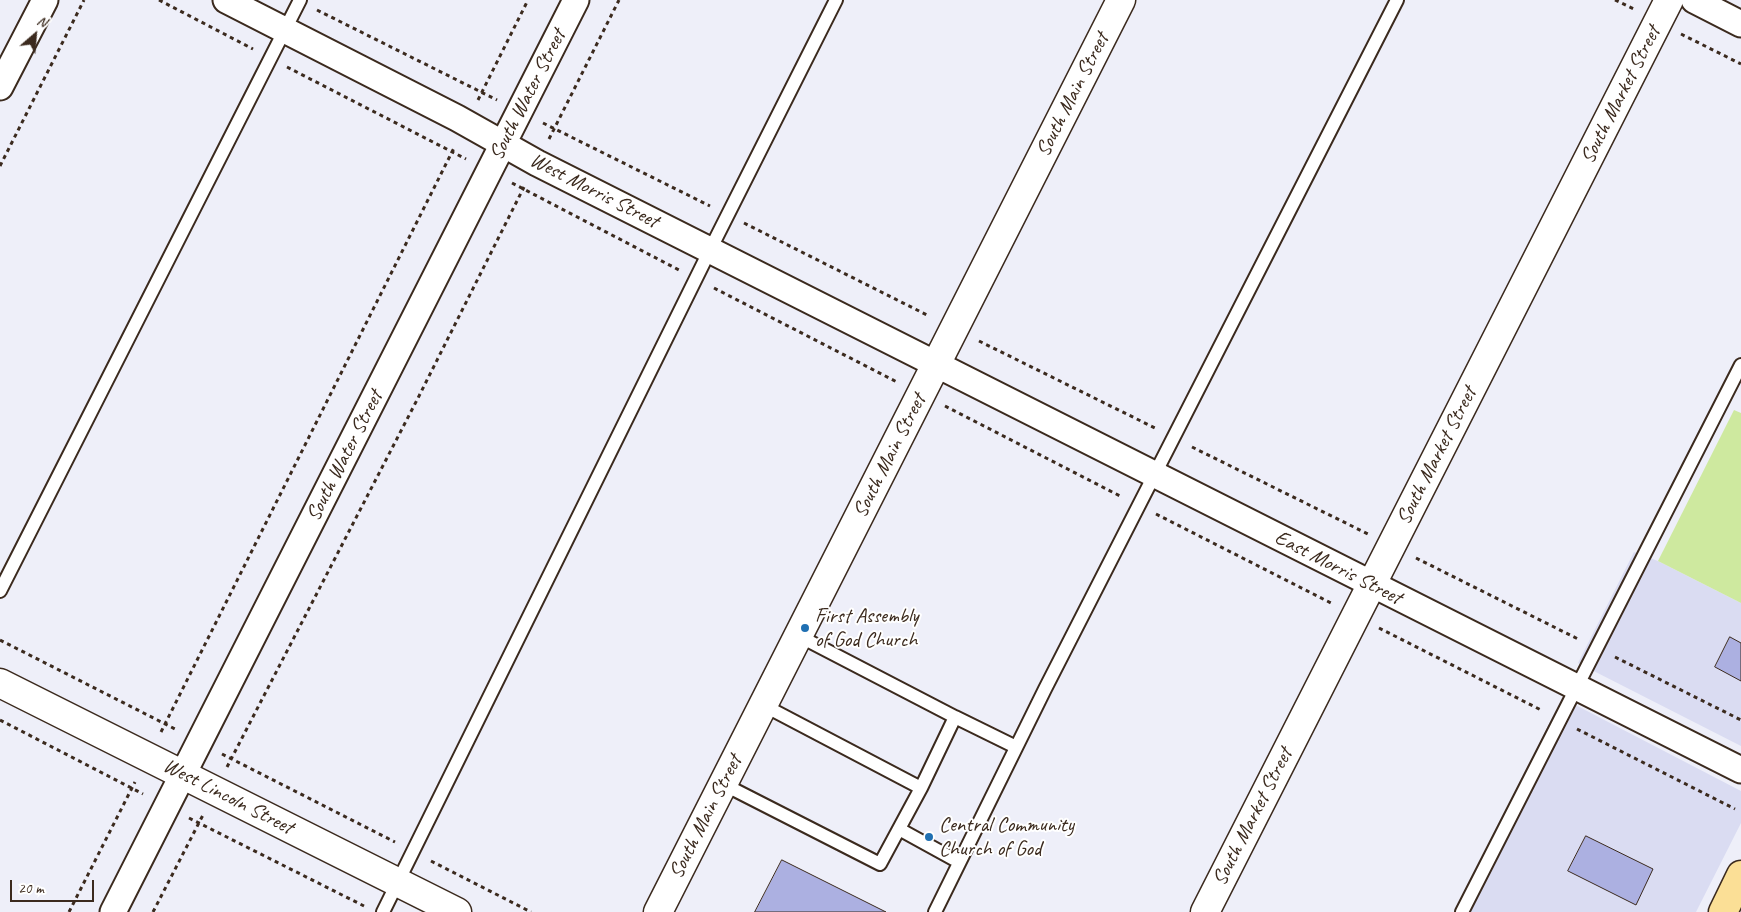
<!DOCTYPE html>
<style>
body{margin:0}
#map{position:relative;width:1741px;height:912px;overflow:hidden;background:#eeeff9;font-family:Caveat,sans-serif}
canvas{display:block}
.north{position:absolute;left:10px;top:10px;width:50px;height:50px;-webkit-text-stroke:4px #fff;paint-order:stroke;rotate:27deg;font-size:14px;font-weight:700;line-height:20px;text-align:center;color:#3b2a1e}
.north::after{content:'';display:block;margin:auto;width:18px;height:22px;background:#3b2a1e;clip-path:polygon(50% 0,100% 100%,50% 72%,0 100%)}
.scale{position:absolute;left:10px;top:880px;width:84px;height:22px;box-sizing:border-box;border:2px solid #3b2a1e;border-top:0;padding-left:6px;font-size:15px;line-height:18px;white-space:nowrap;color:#3b2a1e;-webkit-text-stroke:4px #fff;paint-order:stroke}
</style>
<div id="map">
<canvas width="1741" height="912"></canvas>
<div class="north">N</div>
<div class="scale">20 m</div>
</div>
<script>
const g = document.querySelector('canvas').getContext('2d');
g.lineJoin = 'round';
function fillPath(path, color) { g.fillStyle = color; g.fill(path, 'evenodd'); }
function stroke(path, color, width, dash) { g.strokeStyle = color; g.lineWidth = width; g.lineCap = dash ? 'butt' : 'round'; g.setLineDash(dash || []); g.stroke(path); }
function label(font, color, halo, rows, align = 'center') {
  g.font = font + ' Caveat,sans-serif'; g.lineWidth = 4; g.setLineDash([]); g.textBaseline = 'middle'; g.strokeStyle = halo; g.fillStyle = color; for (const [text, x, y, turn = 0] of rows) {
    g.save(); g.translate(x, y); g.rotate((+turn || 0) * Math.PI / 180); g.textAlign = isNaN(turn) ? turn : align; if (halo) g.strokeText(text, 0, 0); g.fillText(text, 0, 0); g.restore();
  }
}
fillPath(new Path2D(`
 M1634 552 1658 561 1741 603V746L1578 663Z
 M1562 698 1741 791V823L1696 912H1454Z`), '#dadcf2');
fillPath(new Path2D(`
 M1734 410 1741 413V603L1658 561Z`), '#cee99f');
const building = new Path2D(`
 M1730 637 1741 643V681L1715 667Z
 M1586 836 1653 869 1636 905 1568 871Z
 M782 860 886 912H755Z`);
fillPath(building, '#acb0e1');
stroke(building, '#3b2a1e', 1);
const service = new Path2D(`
 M0 591 300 0
 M799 636 955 717 921 788
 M955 717 1016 747
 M723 784 880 864 921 788 763 705
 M899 829 959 862
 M383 912 710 250 836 0
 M935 912 1045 689 1397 0
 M1462 912 1741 365`);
const minor = new Path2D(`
 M226 0 457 118 537 163 1741 770
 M1694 0 1741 24
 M0 87 45 0
 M113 912 576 0`);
const tertiary = new Path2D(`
 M0 683 457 912
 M658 912 1121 0
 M1205 912 1669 0`);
const primary = new Path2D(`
 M1723 912 1741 875`);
stroke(service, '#3b2a1e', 16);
stroke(minor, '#3b2a1e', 29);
stroke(tertiary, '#3b2a1e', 31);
stroke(primary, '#3b2a1e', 31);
stroke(new Path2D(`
 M159 0 253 49
 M1615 0 1634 9
 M317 10 497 100
 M1681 34 1741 64
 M287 67 466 159
 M478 100 528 0
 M543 123 710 206
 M549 139 619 0
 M0 166 84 0
 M512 183 679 270
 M744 223 929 316
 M714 288 897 382
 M979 341 1155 428
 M945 406 1122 497
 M1192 447 1368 534
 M1156 514 1331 603
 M1416 558 1578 639
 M1379 628 1543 711
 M0 640 177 730
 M1615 657 1741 720
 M0 720 143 794
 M1577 729 1735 809
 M161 732 455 146
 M222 754 395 842
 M227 767 418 398 524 187
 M189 818 364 906
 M431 861 531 912
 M69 912 135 782
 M153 912 203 815`), '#3b2a1e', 3, [4, 4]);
stroke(service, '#fff', 12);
stroke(minor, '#fff', 25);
stroke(tertiary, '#fff', 28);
stroke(primary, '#fbdf96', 28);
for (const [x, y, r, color] of [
 [805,628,5,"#1f6fb2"],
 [929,837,5,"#1f6fb2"]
]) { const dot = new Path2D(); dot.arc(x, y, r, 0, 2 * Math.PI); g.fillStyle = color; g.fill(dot); stroke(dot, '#fff', 2); }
label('21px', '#3b2a1e', '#fff', [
 ["South Water Street",528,95,-63],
 ["South Main Street",1073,95,-63],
 ["South Market Street",1621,95,-63],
 ["West Morris Street",594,191,27],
 ["South Water Street",345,456,-63],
 ["South Main Street",890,456,-63],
 ["South Market Street",1437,456,-63],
 ["East Morris Street",1338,568,27],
 ["West Lincoln Street",228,797,27],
 ["South Main Street",706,817,-63],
 ["South Market Street",1253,817,-63]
]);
label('21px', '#3b2a1e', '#fff', [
 ["First Assembly",815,616],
 ["of God Church",815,640],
 ["Central Community",939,825],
 ["Church of God",939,849]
], 'left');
</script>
